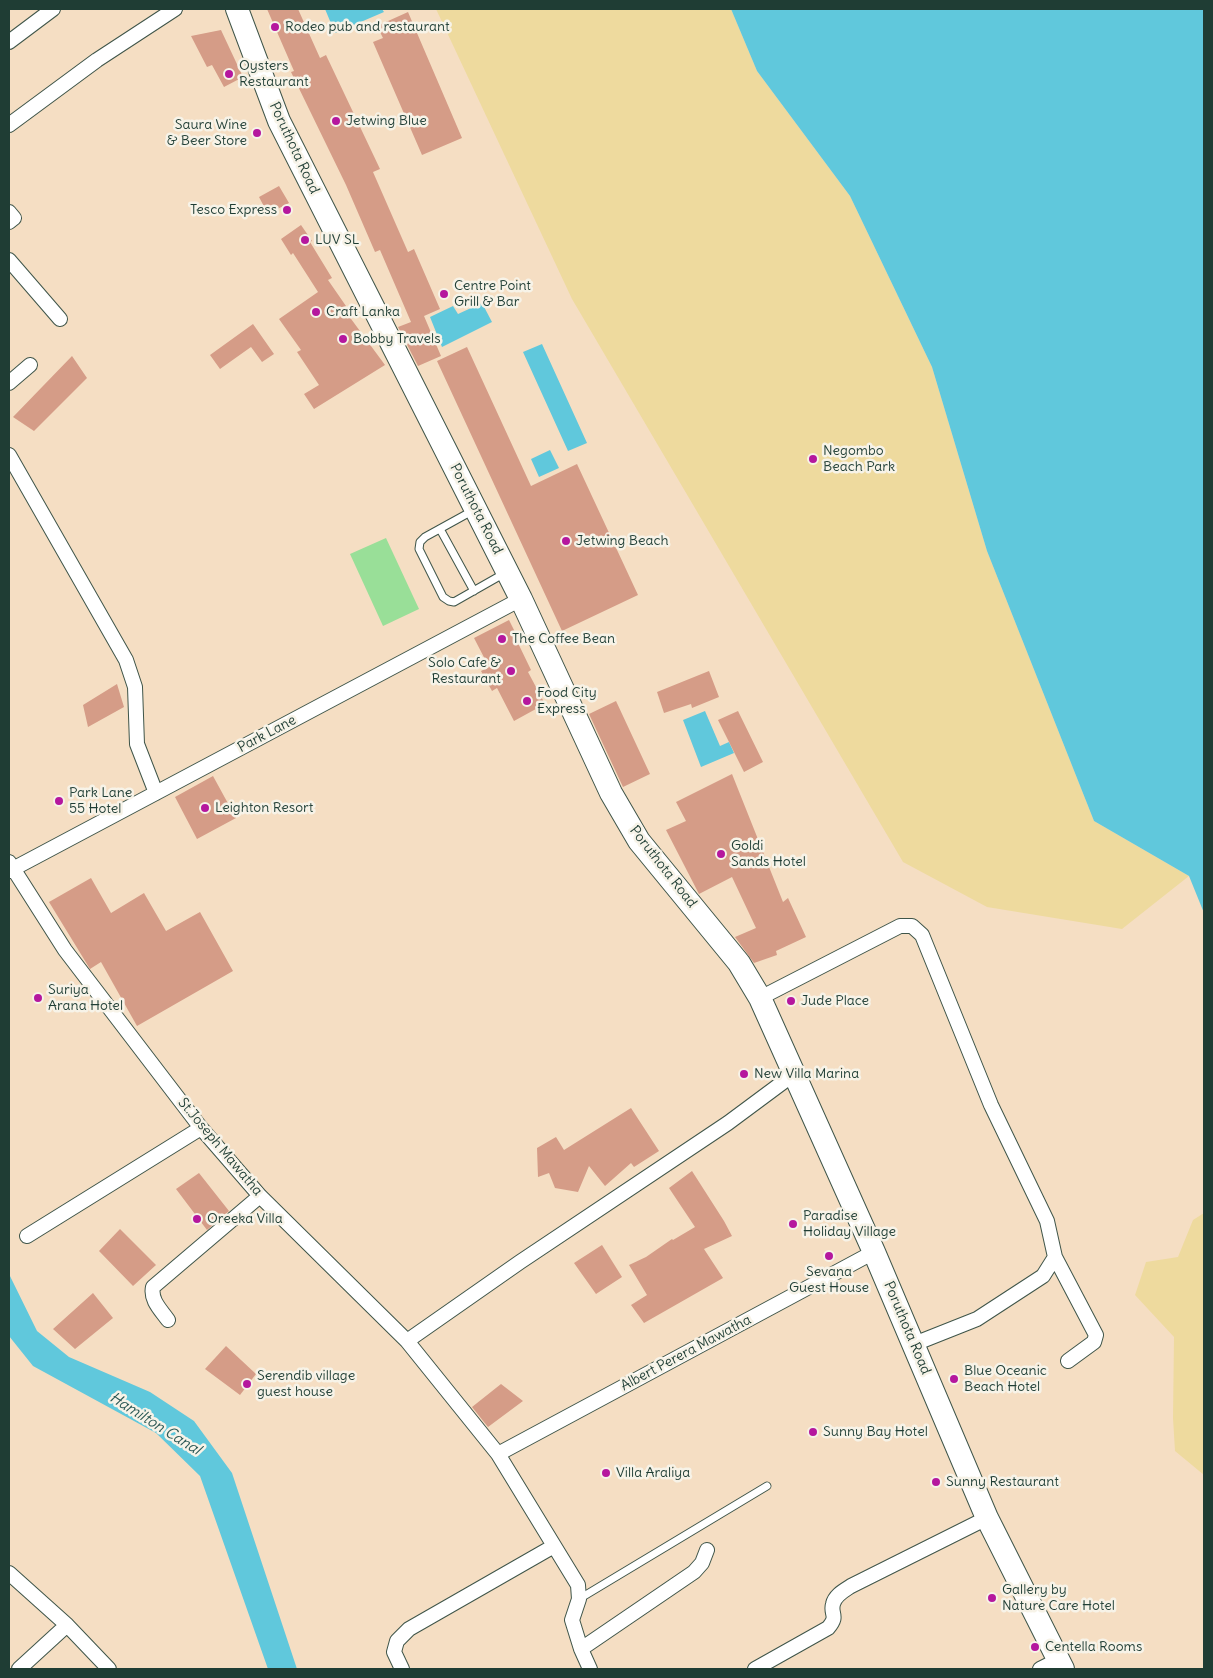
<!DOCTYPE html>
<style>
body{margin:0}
#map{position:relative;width:1213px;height:1678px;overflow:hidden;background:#f5dec3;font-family:Delius,sans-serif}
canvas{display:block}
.frame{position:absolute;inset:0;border:10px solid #1f3d34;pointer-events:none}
</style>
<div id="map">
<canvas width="1213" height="1678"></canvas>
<div class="frame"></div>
</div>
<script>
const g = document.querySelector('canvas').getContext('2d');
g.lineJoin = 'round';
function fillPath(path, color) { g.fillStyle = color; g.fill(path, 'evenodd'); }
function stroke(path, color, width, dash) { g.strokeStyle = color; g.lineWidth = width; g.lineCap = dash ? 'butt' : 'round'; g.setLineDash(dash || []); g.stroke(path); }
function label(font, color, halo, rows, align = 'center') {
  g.font = font + ' Delius,sans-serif'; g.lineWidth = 5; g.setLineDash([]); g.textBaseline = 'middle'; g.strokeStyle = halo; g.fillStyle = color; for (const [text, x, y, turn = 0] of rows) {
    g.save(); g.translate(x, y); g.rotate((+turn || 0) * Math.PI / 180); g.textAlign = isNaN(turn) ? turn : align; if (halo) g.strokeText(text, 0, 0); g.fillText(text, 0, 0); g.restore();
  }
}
fillPath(new Path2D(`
 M386 538 419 609 383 626 350 554Z`), '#99df98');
fillPath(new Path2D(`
 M436 9H731L757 71 850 196 932 367 987 551 1094 821 1189 876 1122 929 987 907 903 862 572 299Z
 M1204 1213V1475L1175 1451 1173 1418 1174 1337 1135 1295 1146 1262 1178 1257 1193 1220Z`), '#eeda9e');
fillPath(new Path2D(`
 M325 9H382L384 12 335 33Z
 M731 9H1204V913L1189 876 1094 821 987 551 932 367 850 196 757 71Z
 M482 303 492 322 442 347 430 317 453 306 458 314Z
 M542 344 587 443 568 451 523 352Z
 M550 450 559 468 539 477 531 459Z
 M705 711 720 746 729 742 734 753 701 767 683 720Z
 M9 1274 37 1331 69 1357 150 1392 194 1421 232 1473 297 1669H268L200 1476 156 1433 33 1366 9 1336Z`), '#60c8dc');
fillPath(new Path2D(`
 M267 9H298L320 58 326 55 380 169 373 172 408 252 414 249 440 309 424 316 441 356 418 366 398 327 411 322 380 250 375 252 346 185 291 72 294 71Z
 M408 12 462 138 422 155 373 42 383 38 377 26Z
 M221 30 243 77 224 87 212 65 207 67 191 36Z
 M279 186 289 203 268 214 259 197Z
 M301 225 312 241 310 242 332 278 328 280 346 306 343 308 385 365 314 409 304 394 319 385 297 352 301 350 279 319 318 292 293 253 291 255 281 239Z
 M253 324 274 354 262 362 251 347 220 369 210 355Z
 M467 347 531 486 577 464 638 595 562 631 437 361Z
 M72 356 87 378 34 431 13 417Z
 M509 620 519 640 517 641 531 670 528 672 545 704 514 721 497 688 492 691 481 671 489 667 474 638Z
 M709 671 719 697 692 708 691 704 664 713 657 692Z
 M117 684 124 707 88 727 83 705Z
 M616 701 650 774 623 787 589 714Z
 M738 711 763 762 744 772 718 720Z
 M732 774 783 902 788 898 806 937 776 951 777 955 754 963 735 937 756 928 732 877 699 894 666 830 686 821 676 802Z
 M213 776 236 818 197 839 175 797Z
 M91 878 111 913 144 893 166 931 200 912 233 971 137 1026 101 962 90 969 49 902Z
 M631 1108 659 1151 634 1167 631 1163 605 1186 589 1166 578 1192 555 1188 549 1173 538 1177 537 1148 556 1137 564 1150Z
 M692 1171 724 1221 732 1236 704 1249 723 1278 644 1323 631 1305 647 1295 629 1265 646 1257 672 1239 673 1240 695 1227 669 1188Z
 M199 1173 229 1211 207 1230 176 1189Z
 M120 1229 156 1265 133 1286 99 1251Z
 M602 1245 622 1277 596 1294 574 1263Z
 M93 1293 113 1318 75 1349 53 1329Z
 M226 1346 256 1374 240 1395 205 1369Z
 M501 1384 523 1401 488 1427 472 1407Z`), '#d59c87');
const service = new Path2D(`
 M474 510 425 537 420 542 419 549 443 597 449 601 454 602 505 573
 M440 529 474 591
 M579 1599 767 1486`);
const minor = new Path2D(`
 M9 42 53 9
 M9 125 97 60 175 9
 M9 212 14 218 9 222
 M9 260 60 319
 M9 383 30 365
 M9 455 126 660 135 687 137 744 156 793
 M9 862 65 950 201 1128 260 1196 407 1341 498 1454 578 1585 579 1599 572 1620 581 1649 590 1669
 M9 871 521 599
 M760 998 900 926H912L922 935 991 1105 1047 1221 1055 1257 1043 1276 977 1319 914 1344
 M27 1236 201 1128
 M1055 1257 1096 1335 1094 1342 1068 1361
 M168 1320C161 1310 150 1300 153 1287L260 1196
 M407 1341 520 1262 728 1123 794 1074
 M498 1454 874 1252
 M9 1573 67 1625 109 1669
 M581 1649 694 1572 702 1563 707 1550
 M19 1669 67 1625
 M402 1669 394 1652 397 1641 409 1629 554 1546
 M755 1669 828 1628C839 1615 830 1615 833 1604 835 1595 845 1590 851 1586L987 1518
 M1040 1669 1058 1660`);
const primary = new Path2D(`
 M237 9 279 121 521 599 611 793 639 841 739 963 760 998 874 1252 987 1518 1063 1669`);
stroke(service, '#3f5549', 9);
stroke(minor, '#3f5549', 16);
stroke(primary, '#3f5549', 24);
stroke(service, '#fff', 7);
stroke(minor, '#fff', 14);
stroke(primary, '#fff', 22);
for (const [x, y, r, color] of [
 [275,27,5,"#b5179e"],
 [229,74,5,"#b5179e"],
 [336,121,5,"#b5179e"],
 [257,133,5,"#b5179e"],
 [287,210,5,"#b5179e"],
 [305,240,5,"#b5179e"],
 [444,294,5,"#b5179e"],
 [316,312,5,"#b5179e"],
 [343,339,5,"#b5179e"],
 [813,459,5,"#b5179e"],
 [566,541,5,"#b5179e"],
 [502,639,5,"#b5179e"],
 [511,671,5,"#b5179e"],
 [527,701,5,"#b5179e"],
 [59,801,5,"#b5179e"],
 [205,808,5,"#b5179e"],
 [721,854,5,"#b5179e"],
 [38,998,5,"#b5179e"],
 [791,1001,5,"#b5179e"],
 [744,1074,5,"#b5179e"],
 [197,1219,5,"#b5179e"],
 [793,1224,5,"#b5179e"],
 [829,1256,5,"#b5179e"],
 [954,1379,5,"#b5179e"],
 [247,1384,5,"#b5179e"],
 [813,1432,5,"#b5179e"],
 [606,1473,5,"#b5179e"],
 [936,1482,5,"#b5179e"],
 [992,1598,5,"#b5179e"],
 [1035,1647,5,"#b5179e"]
]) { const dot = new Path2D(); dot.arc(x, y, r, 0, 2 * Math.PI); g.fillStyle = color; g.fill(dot); stroke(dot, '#f7f3e8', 2); }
label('14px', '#1f3d34', '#f7f3e8', [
 ["Rodeo pub and restaurant",285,27],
 ["Oysters",239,66],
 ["Restaurant",239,82],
 ["Jetwing Blue",346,121],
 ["Saura Wine",247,125,"right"],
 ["& Beer Store",247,141,"right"],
 ["Tesco Express",277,210,"right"],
 ["LUV SL",315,240],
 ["Centre Point",454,286],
 ["Grill & Bar",454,302],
 ["Craft Lanka",326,312],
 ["Bobby Travels",353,339],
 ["Negombo",823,451],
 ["Beach Park",823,467],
 ["Jetwing Beach",576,541],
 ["The Coffee Bean",512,639],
 ["Solo Cafe &",501,663,"right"],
 ["Restaurant",501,679,"right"],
 ["Food City",537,693],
 ["Express",537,709],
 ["Park Lane",69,793],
 ["55 Hotel",69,809],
 ["Leighton Resort",215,808],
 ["Goldi",731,846],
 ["Sands Hotel",731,862],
 ["Suriya",48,990],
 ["Arana Hotel",48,1006],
 ["Jude Place",801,1001],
 ["New Villa Marina",754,1074],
 ["Paradise",803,1216],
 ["Holiday Village",803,1232],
 ["Oreeka Villa",207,1219],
 ["Sevana",829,1272,"center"],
 ["Guest House",829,1288,"center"],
 ["Blue Oceanic",964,1371],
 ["Beach Hotel",964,1387],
 ["Serendib village",257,1376],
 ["guest house",257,1392],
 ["Sunny Bay Hotel",823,1432],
 ["Villa Araliya",616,1473],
 ["Sunny Restaurant",946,1482],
 ["Gallery by",1002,1590],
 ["Nature Care Hotel",1002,1606],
 ["Centella Rooms",1045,1647]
], 'left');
label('14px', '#1f3d34', '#f7f3e8', [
 ["Poruthota Road",294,148,65],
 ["Poruthota Road",476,509,63],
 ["Park Lane",267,734,-28],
 ["Poruthota Road",663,867,52],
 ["St.Joseph Mawatha",220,1147,50],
 ["Poruthota Road",907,1328,67],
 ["Albert Perera Mawatha",686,1353,-28]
]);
label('italic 15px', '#2c5956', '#f7f3e8', [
 ["Hamilton Canal",155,1424,32]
]);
</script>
